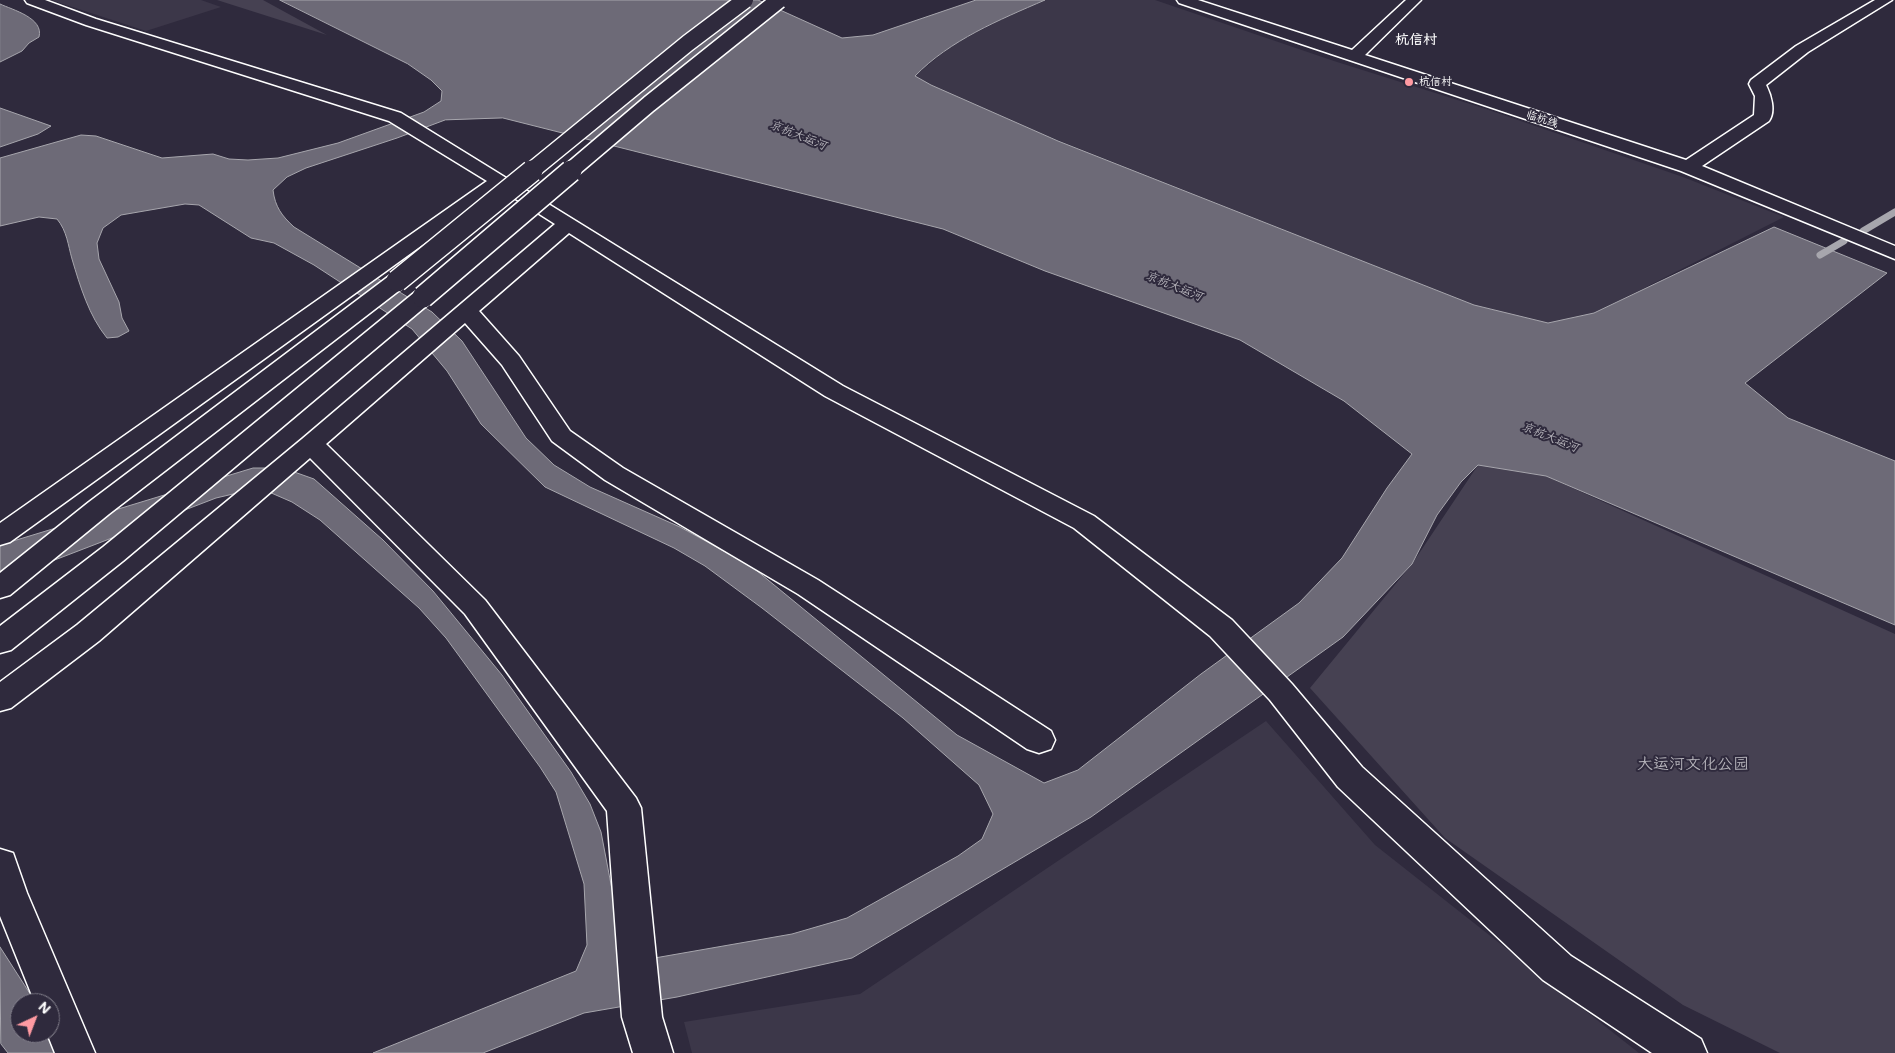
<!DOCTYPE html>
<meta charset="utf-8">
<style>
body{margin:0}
#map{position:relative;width:1895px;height:1053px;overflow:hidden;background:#2f2a3d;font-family:Mali,sans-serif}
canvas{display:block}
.north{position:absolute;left:10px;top:993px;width:50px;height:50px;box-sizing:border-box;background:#2f2a3d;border:1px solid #827f8b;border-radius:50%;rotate:43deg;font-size:14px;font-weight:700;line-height:20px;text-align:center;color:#fff}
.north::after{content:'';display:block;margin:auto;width:18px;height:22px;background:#ff9aa2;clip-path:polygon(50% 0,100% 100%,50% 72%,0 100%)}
</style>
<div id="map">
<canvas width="1895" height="1053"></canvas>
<div class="north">N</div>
</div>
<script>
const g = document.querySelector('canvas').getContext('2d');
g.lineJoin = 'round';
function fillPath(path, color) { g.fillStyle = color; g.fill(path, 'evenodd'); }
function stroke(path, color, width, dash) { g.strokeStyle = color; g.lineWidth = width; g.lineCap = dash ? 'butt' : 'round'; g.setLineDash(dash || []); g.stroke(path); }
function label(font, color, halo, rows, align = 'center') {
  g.font = font + ' Mali,"LXGW WenKai TC",sans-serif'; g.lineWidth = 4; g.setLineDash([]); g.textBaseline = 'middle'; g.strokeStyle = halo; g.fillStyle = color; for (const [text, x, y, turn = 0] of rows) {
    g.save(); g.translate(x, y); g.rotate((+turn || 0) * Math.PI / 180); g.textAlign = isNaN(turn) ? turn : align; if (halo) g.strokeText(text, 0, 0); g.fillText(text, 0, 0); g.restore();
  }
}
fillPath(new Path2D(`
 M51 0H201L221 7 146 31Z
 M1045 0H1155L1334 61 1486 109 1683 177 1784 217 1595 313 1548 323 1474 305 1035 131 930 85 915 76 951 46 994 23Z
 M1266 721 1375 845 1639 1053H692L684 1022 860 994Z`), '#3c3749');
fillPath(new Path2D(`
 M217 0H263L327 35Z
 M1478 465 1546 476 1895 634V1053H1780L1683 1005 1445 838 1310 688 1412 564Z`), '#464152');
const water = new Path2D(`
 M280 0H758L842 38 873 35 976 0H1045C999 20 950 40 915 76L931 85 1058 141 1474 305 1548 323 1594 313 1774 227 1887 273 1745 383 1788 418 1895 461V625L1546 476 1478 465 1461 482 1437 515 1412 564 1343 637 1091 817 852 958 677 997 584 1013 483 1053H373L576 971 587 945 584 884 556 792 540 767 446 638 419 608 320 520 292 502 269 492 246 491 216 498 0 581V545L253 468H283L314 479 383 540 433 591 502 675 571 772 590 804 601 832 626 963 792 934 847 918 958 856 982 839 993 814 979 785 903 718 762 608 705 566 674 548 545 487 481 424 447 371 412 329 314 265 274 243 251 238 199 205 185 204 121 215 103 228 97 243 99 259 119 302 122 318 129 331 118 337 107 338C89 316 80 286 72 259 68 245 67 231 57 219L39 217 0 226V158L81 135 96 136 162 158 213 154 229 159 248 160 278 158 338 143 424 112 441 101 442 91 431 80 408 64ZM503 118 943 229 1045 271 1240 340 1344 401 1412 454 1387 488 1342 558 1299 603 1201 674 1078 770 1044 783 957 735 751 566 680 527 590 487 554 465 526 438 462 341 432 312 294 227C282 216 275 207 273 190L287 177 306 168 397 138 445 120Z
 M0 4C13 10 44 18 39 37L29 43 22 51 0 62Z
 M0 108 51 126 38 134 0 147Z
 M0 947 36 1003H20V1033H50L67 1053H8L1 1044Z`);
fillPath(water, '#6d6a77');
stroke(water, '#a7a6ad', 1);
stroke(new Path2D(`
 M1863 231 1895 212
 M1820 255 1844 241`), '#a7a6ad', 7);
const minor = new Path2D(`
 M25 0H45L96 19 401 113 843 386 1094 516 1232 620 1292 684 1362 767 1571 956 1701 1039 1707 1053H1652L1543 980 1338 787 1270 700 1210 636 1074 528 825 396 569 233 479 311 519 356 570 431 623 468 818 580 1051 731 1055 740 1051 749 1039 753 1027 749 798 594 605 480 552 441 502 365 465 323 326 444 485 600 636 798 641 808 662 1017 673 1053H633L622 1017 607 811 465 614 310 458 99 641 11 708 0 711V682L77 625 302 439 555 224 500 189 10 542 0 545V523L487 181 389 121 86 25 27 3Z
 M1177 0H1198L1352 50 1406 0H1421L1365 55 1686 160 1754 115 1755 96 1749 84 1751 80 1796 46 1875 0H1892L1808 52 1766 85C1771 95 1776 111 1769 121L1702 166 1895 246V259L1681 171 1179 3Z
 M0 849 13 853 27 893 95 1053H55L47 1033H50V1003H35L0 916Z`);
const major = new Path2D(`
 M397 275 405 276 408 281 405 286 109 514 10 595 0 598V573L89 502 389 276Z
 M423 290 431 292 434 297 431 302 123 561 11 650 0 653V626L103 547 415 292Z`);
stroke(minor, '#fff', 3);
stroke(major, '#fff', 3);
fillPath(minor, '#2f2a3d');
fillPath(major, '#2f2a3d');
const majorBridgeFar1 = new Path2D(`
 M530 172 688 43 745 0
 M569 172 649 104 779 0`);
const majorBridge = new Path2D(`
 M397 281 532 171
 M423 297 571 171`);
stroke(majorBridgeFar1, '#fff', 19, []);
stroke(majorBridge, '#fff', 24, []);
stroke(majorBridgeFar1, '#2f2a3d', 16);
stroke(majorBridge, '#2f2a3d', 21);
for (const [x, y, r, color] of [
 [1409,82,5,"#ff9aa2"]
]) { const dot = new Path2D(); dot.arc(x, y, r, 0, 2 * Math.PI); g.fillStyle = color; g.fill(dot); stroke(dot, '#2f2a3d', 2); }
label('11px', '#fff', '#2f2a3d', [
 ["杭信村",1419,82]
], 'left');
label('11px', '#fff', '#2f2a3d', [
 ["临杭线",1542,119,18]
]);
label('italic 12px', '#b6b4bb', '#2f2a3d', [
 ["京杭大运河",798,135,22],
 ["京杭大运河",1174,286,22],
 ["京杭大运河",1550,437,22]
]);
label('bold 14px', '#fff', '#2f2a3d', [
 ["杭信村",1416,40]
]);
label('16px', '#b5b3ba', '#2f2a3d', [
 ["大运河文化公园",1693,764]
]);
</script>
